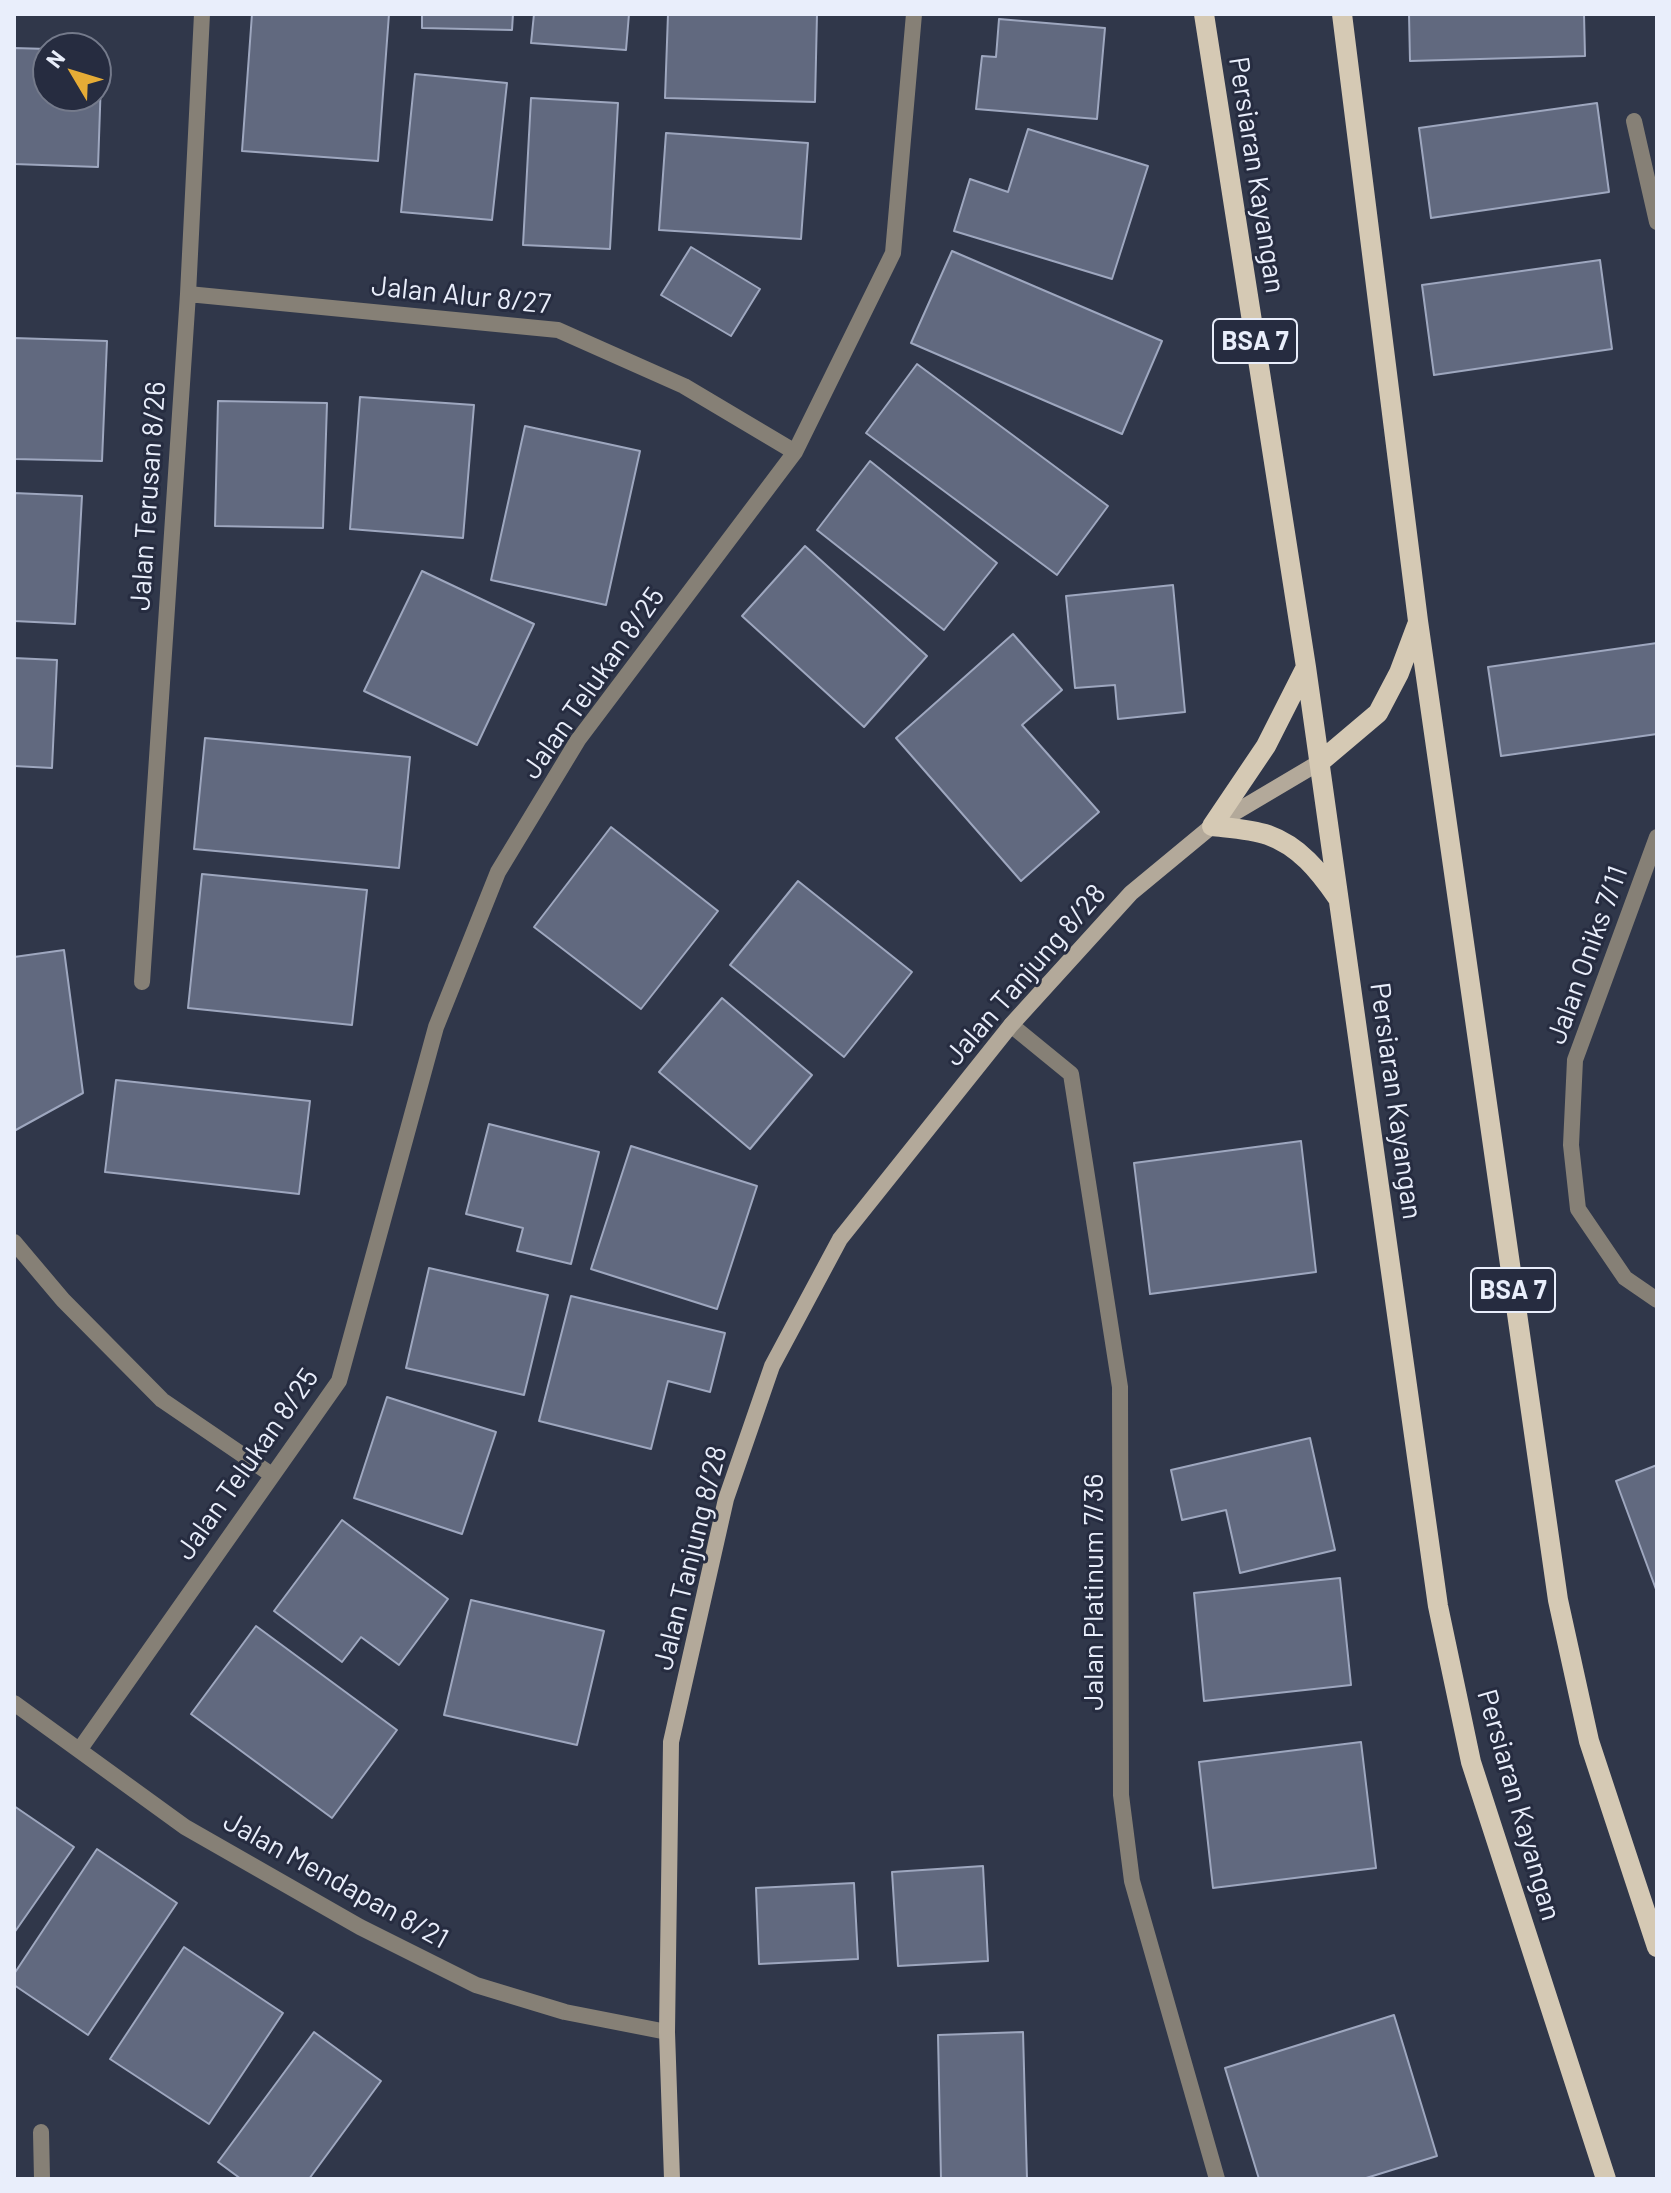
<!DOCTYPE html>
<style>
body{margin:0}
#map{position:relative;width:1671px;height:2193px;overflow:hidden;background:#30374a;font-family:Barlow,sans-serif}
canvas{display:block}
.frame{position:absolute;inset:0;border:16px solid #e9eefb;pointer-events:none}
.north{position:absolute;left:32px;top:32px;width:80px;height:80px;box-sizing:border-box;background:#262c40;border:2px solid #747a8b;border-radius:50%;rotate:308deg;font-size:22px;font-weight:700;line-height:32px;text-align:center;color:#e9eefb}
.north::after{content:'';display:block;margin:auto;width:28px;height:36px;background:#e6ac36;clip-path:polygon(50% 0,100% 100%,50% 72%,0 100%)}
</style>
<div id="map">
<canvas width="1671" height="2193"></canvas>
<div class="frame"></div>
<div class="north">N</div>
</div>
<script>
const g = document.querySelector('canvas').getContext('2d');
g.lineJoin = 'round';
function fillPath(path, color) { g.fillStyle = color; g.fill(path, 'evenodd'); }
function stroke(path, color, width, dash) { g.strokeStyle = color; g.lineWidth = width; g.lineCap = dash ? 'butt' : 'round'; g.setLineDash(dash || []); g.stroke(path); }
function label(font, color, halo, rows, align = 'center') {
  g.font = font + ' Barlow,sans-serif'; g.lineWidth = 6; g.setLineDash([]); g.textBaseline = 'middle'; g.strokeStyle = halo; g.fillStyle = color; for (const [text, x, y, turn = 0] of rows) {
    g.save(); g.translate(x, y); g.rotate((+turn || 0) * Math.PI / 180); g.textAlign = isNaN(turn) ? turn : align; if (halo) g.strokeText(text, 0, 0); g.fillText(text, 0, 0); g.restore();
  }
}
const building = new Path2D(`
 M252 14H389L378 161 242 151Z
 M422 14H513L512 30 422 28Z
 M534 14H629L626 50 531 43Z
 M668 14H817L815 102 665 98Z
 M1409 14H1584L1585 56 1410 61Z
 M999 19 1105 28 1097 119 976 109 982 56 996 57Z
 M14 48 48 49V96H96V51H102L98 167 14 164Z
 M415 74 507 83 492 220 401 212Z
 M531 98 618 103 610 249 523 245Z
 M1597 103 1609 192 1431 218 1419 128Z
 M1028 129 1148 166 1112 279 954 231 970 179 1008 192Z
 M666 133 808 143 801 239 659 230Z
 M691 247 760 289 731 336 661 295Z
 M952 251 1162 341 1122 434 911 343Z
 M1600 260 1612 349 1434 375 1422 285Z
 M14 338 107 341 102 461 14 459Z
 M917 364 1108 506 1057 575 866 433Z
 M360 397 474 405 463 538 350 529Z
 M218 401 327 403 323 528 215 526Z
 M525 426 640 451 606 605 491 580Z
 M870 461 997 563 944 630 817 530Z
 M14 493 82 496 75 624 14 621Z
 M805 546 927 656 864 727 742 616Z
 M422 571 534 624 477 745 364 691Z
 M1173 585 1185 712 1118 719 1115 685 1075 688 1066 596Z
 M1013 634 1062 690 1022 725 1099 812 1021 881 896 738Z
 M1657 643V734L1501 756 1488 667Z
 M14 658 57 660 52 768 14 766Z
 M205 738 410 757 399 868 194 849Z
 M611 827 718 911 641 1009 534 927Z
 M202 874 367 890 352 1025 188 1008Z
 M798 881 912 972 844 1057 730 965Z
 M64 950 83 1093 14 1131V957Z
 M722 998 812 1075 750 1149 659 1072Z
 M116 1080 310 1101 299 1194 105 1172Z
 M489 1124 599 1152 571 1264 517 1251 523 1228 466 1214Z
 M1301 1141 1316 1272 1150 1294 1134 1163Z
 M631 1146 757 1186 717 1309 591 1269Z
 M429 1268 548 1295 524 1395 406 1368Z
 M571 1296 725 1333 710 1392 668 1381 651 1449 539 1421Z
 M387 1397 496 1432 462 1534 354 1498Z
 M1310 1438 1335 1550 1240 1573 1226 1510 1182 1520 1171 1470Z
 M1657 1465V1592L1616 1481Z
 M342 1520 448 1599 399 1665 361 1637 342 1662 274 1611Z
 M1340 1578 1351 1685 1204 1701 1194 1593Z
 M471 1600 604 1631 577 1745 444 1715Z
 M256 1626 397 1730 332 1818 191 1714Z
 M1361 1742 1376 1868 1213 1888 1199 1762Z
 M14 1806 74 1847 14 1933Z
 M97 1849 177 1903 88 2035 14 1985V1974Z
 M983 1866 988 1961 898 1966 892 1872Z
 M854 1883 858 1959 759 1964 756 1888Z
 M184 1947 283 2013 209 2124 110 2059Z
 M1394 2015 1437 2156 1363 2179H1259L1225 2068Z
 M314 2032 381 2081 309 2179H241L218 2162Z
 M1023 2032 1027 2179H941L938 2035Z`);
fillPath(building, '#61697f');
stroke(building, '#9ea7bf', 2);
stroke(new Path2D(`
 M1634 121 1657 222
 M188 294 558 330 684 386 795 452
 M1657 837 1575 1060 1571 1145 1578 1209 1625 1278 1657 1300
 M142 982 188 294 202 14
 M1011 1025 1071 1074 1120 1387 1121 1795 1132 1881 1217 2179
 M14 1242 63 1300 162 1400 272 1475
 M14 1703 185 1827 360 1927 476 1985 565 2012 667 2032
 M80 1749 339 1381 436 1027 498 872 578 740 795 452 893 253 914 14
 M41 2132 42 2179`), '#868076', 16);
stroke(new Path2D(`
 M672 2179 667 2032 671 1742 726 1499 772 1366 840 1239 1011 1025 1131 893 1212 826 1320 762`), '#b3a99a', 16);
stroke(new Path2D(`
 M1204 14 1306 667 1438 1606 1471 1762 1606 2179
 M1342 14 1418 621 1558 1600 1589 1741 1657 1947
 M1306 667 1266 746 1212 826C1229 828 1251 829 1268 835 1299 846 1319 871 1337 897
 M1320 762 1378 713 1399 673 1417 625`), '#d5c9b4', 20);
for (const [x, y, w] of [
 [1255,341,84],
 [1513,1290,84]
]) { const box = new Path2D(); box.roundRect(x - w / 2, y - 22, w, 44, 6); g.fillStyle = '#262c40'; g.fill(box); stroke(box, '#e9eefb', 2); }
label('bold 26px', '#e9eefb', null, [
 ["BSA 7",1255,341],
 ["BSA 7",1513,1290]
]);
label('28px', '#e9eefb', '#262c40', [
 ["Persiaran Kayangan",1257,175,81],
 ["Jalan Alur 8/27",461,295,6],
 ["Jalan Terusan 8/26",148,496,-86],
 ["Jalan Telukan 8/25",593,683,-55],
 ["Jalan Oniks 7/11",1587,955,-70],
 ["Jalan Tanjung 8/28",1025,975,-49],
 ["Persiaran Kayangan",1396,1101,82],
 ["Jalan Telukan 8/25",247,1464,-55],
 ["Jalan Tanjung 8/28",690,1558,-76],
 ["Jalan Platinum 7/36",1094,1592,-90],
 ["Persiaran Kayangan",1519,1805,74],
 ["Jalan Mendapan 8/21",336,1880,29]
]);
</script>
